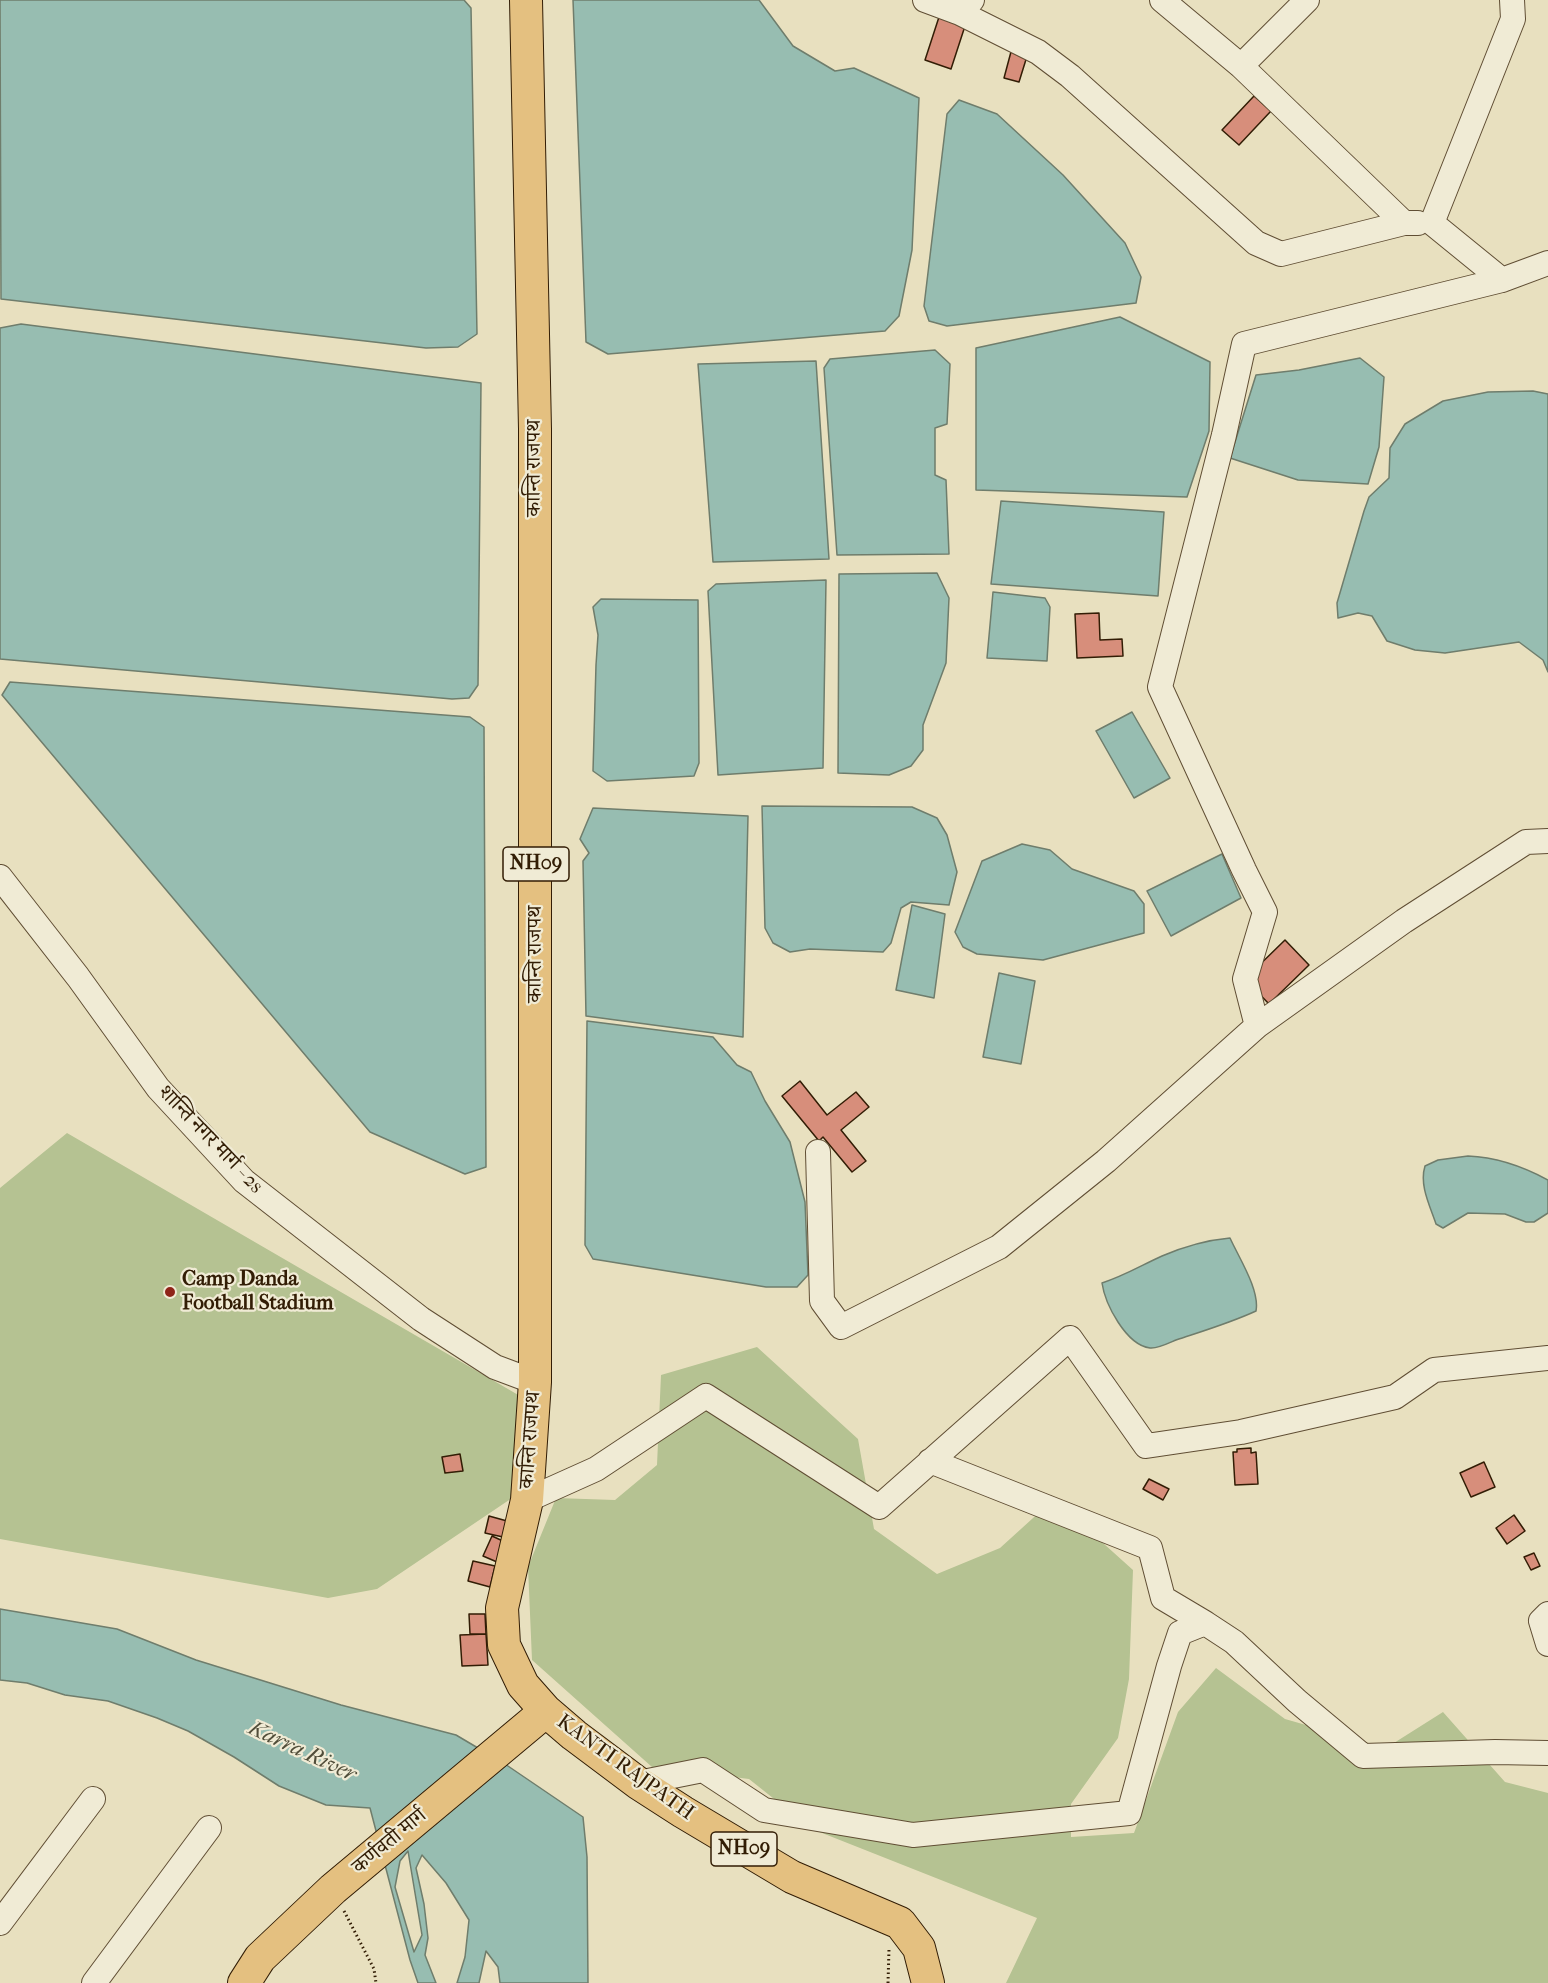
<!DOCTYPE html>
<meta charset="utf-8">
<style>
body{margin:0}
canvas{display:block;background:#e8e0bf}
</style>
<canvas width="1548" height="1983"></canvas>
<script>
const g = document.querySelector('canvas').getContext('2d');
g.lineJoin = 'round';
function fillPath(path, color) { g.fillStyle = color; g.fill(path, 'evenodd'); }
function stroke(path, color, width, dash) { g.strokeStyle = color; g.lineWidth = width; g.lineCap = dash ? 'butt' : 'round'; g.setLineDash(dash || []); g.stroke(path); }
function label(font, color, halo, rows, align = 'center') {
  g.font = font + ' "IM FELL French Canon","Noto Serif Devanagari",serif'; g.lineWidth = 4.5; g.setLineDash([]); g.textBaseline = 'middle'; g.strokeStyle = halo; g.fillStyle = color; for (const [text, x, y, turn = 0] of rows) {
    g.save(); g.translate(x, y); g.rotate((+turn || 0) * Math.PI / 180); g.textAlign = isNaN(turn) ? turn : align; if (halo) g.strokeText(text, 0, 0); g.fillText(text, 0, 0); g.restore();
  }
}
fillPath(new Path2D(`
 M67 1133 520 1396 515 1496 377 1589 328 1598 0 1539V1188Z
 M757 1347 858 1439 874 1529 937 1574 1000 1548 1054 1499 1133 1570 1129 1679 1118 1738 1071 1804V1837L1134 1833 1178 1712 1216 1668 1285 1719 1386 1748 1443 1712 1505 1782 1548 1793V1983H1006L1037 1918 812 1829 749 1779 652 1767 532 1660 528 1567 556 1498 615 1500 657 1465 661 1375Z`), '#b5c292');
const water = new Path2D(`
 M0 0H464L471 8 477 334 458 347 426 348 1 299Z
 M573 0H759L793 46 835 71 854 68 919 98 912 250 899 316 885 331 608 354 586 342Z
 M959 100 997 114 1063 175 1125 243 1141 277 1136 303 947 326 929 321 924 306 947 114Z
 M1120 317 1210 362 1209 431 1187 497 976 490V348Z
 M21 324 481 383 478 685 469 698 452 699 0 659V328Z
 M935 350 950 364 947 424 935 428V475L946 480 949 554 837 555 824 368 830 359Z
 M1360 358 1384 377 1379 447 1368 484 1298 480 1230 458 1256 375 1299 370Z
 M816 361 829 559 713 562 698 364Z
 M1533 391 1548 394V672L1543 660 1519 642 1445 653 1415 650 1387 641 1372 616 1358 613 1338 618 1337 603 1364 511 1369 497 1389 478 1390 448 1405 424 1443 401 1488 392Z
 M1001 501 1164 512 1158 596 991 584Z
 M937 573 949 598 946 663 923 725V750L911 766 889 775 838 773 839 574Z
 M826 580 823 768 718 775 708 591 716 584Z
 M993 592 1045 598 1050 607 1047 661 987 658Z
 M601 599 698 600 699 763 694 776 607 781 593 771 596 665 598 635 593 607Z
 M10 682 470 717 484 727 486 1167 465 1174 370 1132 2 695Z
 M1132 712 1170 778 1134 798 1096 731Z
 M762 806 912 807 937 818 947 835 957 872 949 905 911 902 901 908 891 943 883 952 810 949 790 952 773 943 765 928Z
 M593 808 748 816 743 1037 586 1016 583 861 589 853 580 839Z
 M1022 844 1050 850 1072 869 1134 891 1144 904V933L1043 960 977 954 963 947 955 932 982 861Z
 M1222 854 1241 898 1171 936 1147 891Z
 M912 905 945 914 934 998 896 990Z
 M999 973 1035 981 1021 1064 983 1057Z
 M587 1021 713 1037 737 1065 751 1072 765 1101 790 1142 805 1202 808 1275 797 1287H766L593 1259 585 1245Z
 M1468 1156C1495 1157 1524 1167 1548 1180V1213L1534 1222H1526L1505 1214 1468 1213 1443 1228 1436 1224C1430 1206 1419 1185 1425 1166L1438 1160Z
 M1230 1238C1239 1258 1260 1290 1256 1311 1230 1323 1203 1331 1176 1340 1169 1343 1157 1349 1150 1348 1126 1345 1105 1304 1102 1283 1124 1276 1142 1265 1162 1256 1183 1247 1208 1240 1230 1238Z
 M0 1609 117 1629 196 1660 341 1705 456 1735 505 1764 583 1817 587 1857 588 1983H500L498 1967 486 1951 479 1983H457L465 1957 469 1920 446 1883 422 1855 416 1868 424 1904 428 1938 425 1955 436 1983H418L410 1960 370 1808 326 1805 279 1786 234 1757 188 1731 157 1718 108 1701 65 1695 27 1683 0 1680ZM408 1851 422 1935 414 1952 395 1887 400 1861Z`);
fillPath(water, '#97bdb1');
stroke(water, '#6f7d6c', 1.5);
const building = new Path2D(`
 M939 17 965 26 951 69 925 60Z
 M1012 48 1028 53 1019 82 1004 78Z
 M1254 96 1271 111 1239 145 1222 130Z
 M1099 613 1100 640 1122 639 1123 656 1077 658 1075 614Z
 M1285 940 1309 965 1269 1004 1245 979Z
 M800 1081 827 1115 856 1092 869 1107 841 1130 866 1161 852 1172 823 1137 819 1141 782 1096Z
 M1251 1448V1453L1256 1452 1258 1484 1235 1485 1233 1452H1237V1449Z
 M460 1454 463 1471 445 1473 442 1457Z
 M1484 1462 1495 1487 1471 1497 1460 1473Z
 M1149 1479 1169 1489 1163 1500 1143 1489Z
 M1514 1515 1525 1531 1507 1544 1496 1528Z
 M489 1516 507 1521 503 1537 485 1533Z
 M492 1536 505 1542 497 1562 483 1556Z
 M1534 1553 1540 1566 1531 1570 1524 1557Z
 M473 1561 495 1566 490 1587 468 1581Z
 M469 1614H485L486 1634H470Z
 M486 1634 488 1665 462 1666 460 1635Z`);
fillPath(building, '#d78e7b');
stroke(building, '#321d05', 1.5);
const minor = new Path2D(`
 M925 0 960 13
 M972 0 960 13 1038 52 1070 76 1256 243 1281 254 1404 223
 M1162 0 1241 66 1404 223H1418
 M1512 0 1513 19 1432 223 1502 280 1548 263
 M1241 66 1307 0
 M0 877 78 977 158 1088 244 1181 421 1319 495 1367 535 1382
 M1257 1026 1245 979 1265 912 1244 870 1160 687 1224 435 1244 344 1502 280
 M818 1152 822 1301 841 1327 999 1247 1106 1161 1257 1026 1404 921 1526 842 1548 841
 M930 1461 1150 1548 1163 1598 1205 1623
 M527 1500 596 1469 706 1396 879 1507 1070 1338 1146 1446 1241 1432 1395 1397 1434 1370 1548 1358
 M1548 1614 1541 1621 1548 1644
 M638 1783 703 1770 764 1810 913 1835 1129 1813 1169 1666 1180 1633 1205 1623 1234 1642 1297 1701 1363 1756 1495 1752 1548 1753
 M0 1923 93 1799
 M94 1983 209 1828`);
const major = new Path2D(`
 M526 0 535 429V1382L527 1500 502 1608 504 1645 523 1685 546 1711 574 1735 638 1783 683 1812 792 1877 900 1923 919 1948 928 1983
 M244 1983 260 1958 333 1889 546 1711`);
stroke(minor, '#604e34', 26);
stroke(major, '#321d05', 34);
stroke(new Path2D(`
 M344 1911 374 1969 376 1983
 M888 1983 889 1949`), '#321d05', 3, [1.5, 3]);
stroke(minor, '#f0ebd5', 24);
stroke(major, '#e4c080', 32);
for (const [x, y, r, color] of [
 [170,1292,6,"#8f2418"]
]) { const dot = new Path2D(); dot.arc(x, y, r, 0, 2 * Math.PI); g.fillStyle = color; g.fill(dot); stroke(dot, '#f0ebd5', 2); }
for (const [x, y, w] of [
 [536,864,66],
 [744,1849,66]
]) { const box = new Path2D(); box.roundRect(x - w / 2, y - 17, w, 34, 4.5); g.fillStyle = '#f0ebd5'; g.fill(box); stroke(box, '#321d05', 1.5); }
label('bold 20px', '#321d05', null, [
 ["NH09",536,864],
 ["NH09",744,1849]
]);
label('21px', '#321d05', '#f0ebd5', [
 ["कान्ति राजपथ",535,468,-90],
 ["कान्ति राजपथ",536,954,-90],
 ["शान्ति नगर मार्ग - 2s",210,1140,46],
 ["कान्ति राजपथ",531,1440,-86],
 ["KANTI RAJPATH",625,1768,36],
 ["कर्णवती मार्ग",390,1842,-40]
]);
label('bold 21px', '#321d05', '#f0ebd5', [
 ["Camp Danda",182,1280],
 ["Football Stadium",182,1304]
], 'left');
label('italic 22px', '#504d39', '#f0ebd5', [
 ["Karra River",302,1752,25]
]);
</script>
